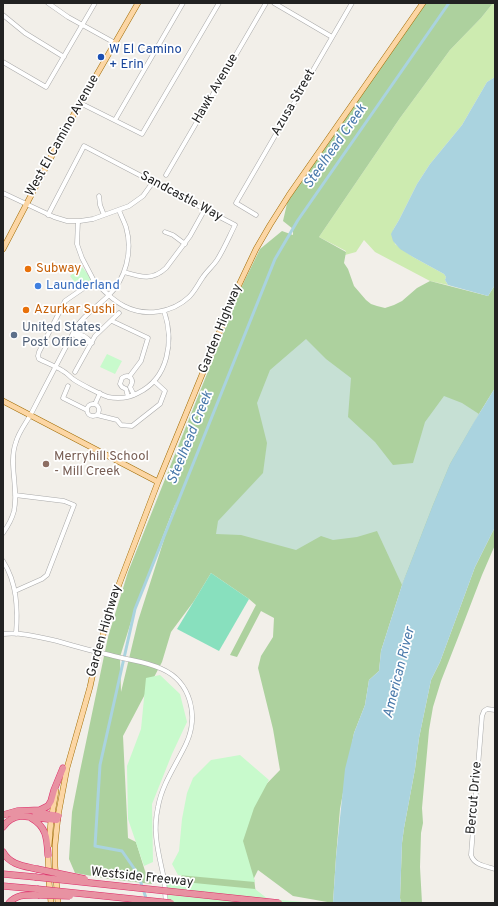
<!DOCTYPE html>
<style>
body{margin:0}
#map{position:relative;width:498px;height:906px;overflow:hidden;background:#f2efe9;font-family:Overpass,sans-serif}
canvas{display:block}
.frame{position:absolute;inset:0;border:4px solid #222;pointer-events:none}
</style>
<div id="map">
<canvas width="498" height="906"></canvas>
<div class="frame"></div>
</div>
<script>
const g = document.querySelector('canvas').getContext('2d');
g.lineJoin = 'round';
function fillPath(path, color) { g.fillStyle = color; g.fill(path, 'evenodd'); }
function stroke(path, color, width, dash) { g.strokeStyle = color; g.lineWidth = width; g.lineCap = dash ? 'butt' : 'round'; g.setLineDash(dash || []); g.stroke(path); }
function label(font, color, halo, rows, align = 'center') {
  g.font = font + ' Overpass,sans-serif'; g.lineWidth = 3.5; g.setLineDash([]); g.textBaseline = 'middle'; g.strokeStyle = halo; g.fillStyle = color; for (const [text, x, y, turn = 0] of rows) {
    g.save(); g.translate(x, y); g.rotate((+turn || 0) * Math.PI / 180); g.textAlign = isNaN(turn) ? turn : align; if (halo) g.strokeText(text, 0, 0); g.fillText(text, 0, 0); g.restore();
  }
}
fillPath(new Path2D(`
 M493 3H495V77L487 82 462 125 430 164 417 184 399 220 393 230 395 244 413 257 444 274 446 277 445 280 448 285 430 281 375 252 364 240 356 252 345 255 346 251 319 237 400 118 450 50 481 18Z`), '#cdebb0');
fillPath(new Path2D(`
 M423 3H493L481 18 450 50 400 118 319 237 346 252 344 263 348 269 354 286 366 300 371 304 377 306 385 308 394 305 402 301 417 288 430 281 488 296 495 285V388L474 422 402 585 381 651 379 671 369 680 365 705 354 733 340 809 336 857 333 903 293 896 258 870 254 878 256 895 179 887 180 879 185 868 280 770 273 729 258 668 261 656 273 637 274 618 261 611 237 657 230 655 256 605 249 599 211 573 194 601 171 632 162 662 123 736 128 838 136 842 145 871 152 884 109 879 75 873 69 859 72 812 80 771 108 637 128 572 242 286 260 249 282 231 293 235V229L283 221 289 195ZM176 502 138 621 121 692 120 657 135 609Z
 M495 527V545L482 575 459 635 441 681 433 707 429 730 422 808 423 823 421 833 420 867 422 903H401L400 898 402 843 404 828 415 769 419 738 431 680 440 662 475 567Z`), '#add19e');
fillPath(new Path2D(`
 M306 339 326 359 351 378 348 417 375 442 393 465 413 463 425 422 444 396 462 403 479 414 450 464 433 505 402 585 377 531 357 537 333 540 321 536 296 550 241 535 216 534 218 521 263 473 267 443 257 403 270 370Z`), '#c6e0d4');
fillPath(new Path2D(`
 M82 267 92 279 80 289 70 276Z
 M107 354 122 361 115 374 100 367Z
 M160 675 180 694 187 722 172 754 152 804 153 862 144 866 128 819 127 766 141 729 146 678Z
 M240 755 269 780 254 808 243 841 255 882 178 875 172 864 179 851 182 819 187 793 193 778 211 760Z
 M164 880 255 889 268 899 317 903H168Z`), '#c8facc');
fillPath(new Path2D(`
 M211 573 249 599 219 651 177 629Z`), '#88e0be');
fillPath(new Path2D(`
 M495 77V285L488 296 448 285 445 280 446 277 444 274 413 257 400 249 393 241 391 234 393 230 399 220 417 184 430 164 462 125 487 82Z
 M495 388V527L475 567 440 662 431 680 419 738 415 769 404 828 402 843 400 898 401 903H333L336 857 345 769 354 733 365 705 369 680 379 671 381 651 402 585 433 505 450 464 474 422Z`), '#aad3df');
stroke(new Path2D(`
 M147 901 138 874 122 851 95 846 100 765 135 609 275 259 298 220 449 3`), '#aad3df', 3);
const minor = new Path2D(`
 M48 3 68 17 115 43
 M274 3 332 37
 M3 15 25 33 64 57
 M3 62 46 87 95 3
 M80 103 142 134 219 3
 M115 120 183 3
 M166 175 266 3
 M3 193 54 217 67 221H80L93 219 129 206 143 196 153 182
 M99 196 100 205 104 215
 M48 215 84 146 235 225C229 237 224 249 217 260 213 266 207 271 203 277 198 284 195 291 189 297 172 313 145 317 124 306 112 300 103 290 94 281L65 301 39 352 38 356 39 359C47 363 55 366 63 371 67 373 69 376 73 379 80 384 100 394 108 397 118 399 129 398 138 393 169 378 174 340 164 311
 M256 215 236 203 352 3
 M78 221 77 244 82 258 94 281
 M165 232 173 235 185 244
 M124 272C141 277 152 281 166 268L190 236 205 209
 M112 321 148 338 141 361 129 377
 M73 333C78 338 84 343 92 343
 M73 333C81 333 87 337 92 343
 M75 372 95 336 119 313
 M68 386 63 398 87 410
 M128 397 126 389 122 387 120 384 122 378C130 373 135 380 130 387L134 395
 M95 404 100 393
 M87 410a6 6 0 1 1 12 0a6 6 0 1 1-12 0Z
 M97 415 117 420 121 425 132 426 160 404 165 391 154 381
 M15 495 64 501 74 505 47 575 42 579 15 591
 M3 533C8 526 12 519 14 511 19 488 8 464 16 442 19 431 27 422 32 412 47 383 62 354 77 326 85 314 98 306 108 296 126 279 133 251 126 227 124 221 121 216 119 210
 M3 561C17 583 18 608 16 634
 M3 634C22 632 39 637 57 641 74 646 92 651 110 655 127 660 146 661 162 669 191 682 199 716 186 744 176 765 162 784 158 807 152 833 159 854 164 879 165 887 165 895 166 903
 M495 710 487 709 484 711 482 716 471 855C474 865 485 866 495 869`);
const major = new Path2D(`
 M3 249 70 121 138 3
 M3 401 158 482
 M49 845 51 820 56 791
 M48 853 49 881 51 903
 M58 903 55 866V845L58 816 67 768 90 687 96 659 101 646 104 630 115 595 158 482 238 287 256 249 270 225 289 195 423 3`);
const highway = new Path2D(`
 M35 812 58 816
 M3 815 17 811 40 810 48 806 51 801 54 790 63 768
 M31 818C47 827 47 839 48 855
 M3 827C7 821 13 817 21 816L57 820
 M3 852C10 865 24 866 37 869
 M3 874 35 877
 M3 886 37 889
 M9 903C17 894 26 895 38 895`);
stroke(minor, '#a9a9a9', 5);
stroke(major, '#a06b00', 6);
stroke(highway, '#dc2a67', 7);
stroke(minor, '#fff', 4);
stroke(major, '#fcd6a4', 5);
stroke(highway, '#e892a2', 6);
const highwayBridge = new Path2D(`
 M37 869 85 879
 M35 877 279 903
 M37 889 171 903
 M38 895 70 896`);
stroke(highwayBridge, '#dc2a67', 7, []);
stroke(highwayBridge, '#e892a2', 6);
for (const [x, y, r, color] of [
 [101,57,4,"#1a4fb4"],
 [28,269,4,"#e8710a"],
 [38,286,4,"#3f7fe0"],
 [26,310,4,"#e8710a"],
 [14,335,4,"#5c6f8a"],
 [46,464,4,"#8d6e63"]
]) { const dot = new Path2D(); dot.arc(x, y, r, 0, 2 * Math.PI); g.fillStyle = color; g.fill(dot); stroke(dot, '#fff', 1.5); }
label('13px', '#164399', '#fff', [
 ["W El Camino",109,50],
 ["+ Erin",109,65]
], 'left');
label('13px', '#222', '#fff', [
 ["Hawk Avenue",216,89,-60],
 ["Azusa Street",294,103,-60],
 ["West El Camino Avenue",63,136,-61],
 ["Sandcastle Way",181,197,28],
 ["Garden Highway",221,329,-68],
 ["Garden Highway",105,631,-74],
 ["Bercut Drive",475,798,-85],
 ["Westside Freeway",142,878,6]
]);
label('13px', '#c56008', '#fff', [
 ["Subway",36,269],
 ["Azurkar Sushi",34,310]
], 'left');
label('13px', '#366cbe', '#fff', [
 ["Launderland",46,286]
], 'left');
label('13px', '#4e5e75', '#fff', [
 ["United States",22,328],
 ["Post Office",22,343]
], 'left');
label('13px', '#785e54', '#fff', [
 ["Merryhill School",54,457],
 ["- Mill Creek",54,472]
], 'left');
label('italic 14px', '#4a7aab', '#fff', [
 ["Steelhead Creek",336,147,-55],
 ["Steelhead Creek",191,438,-68],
 ["American River",400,673,-76]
]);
</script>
